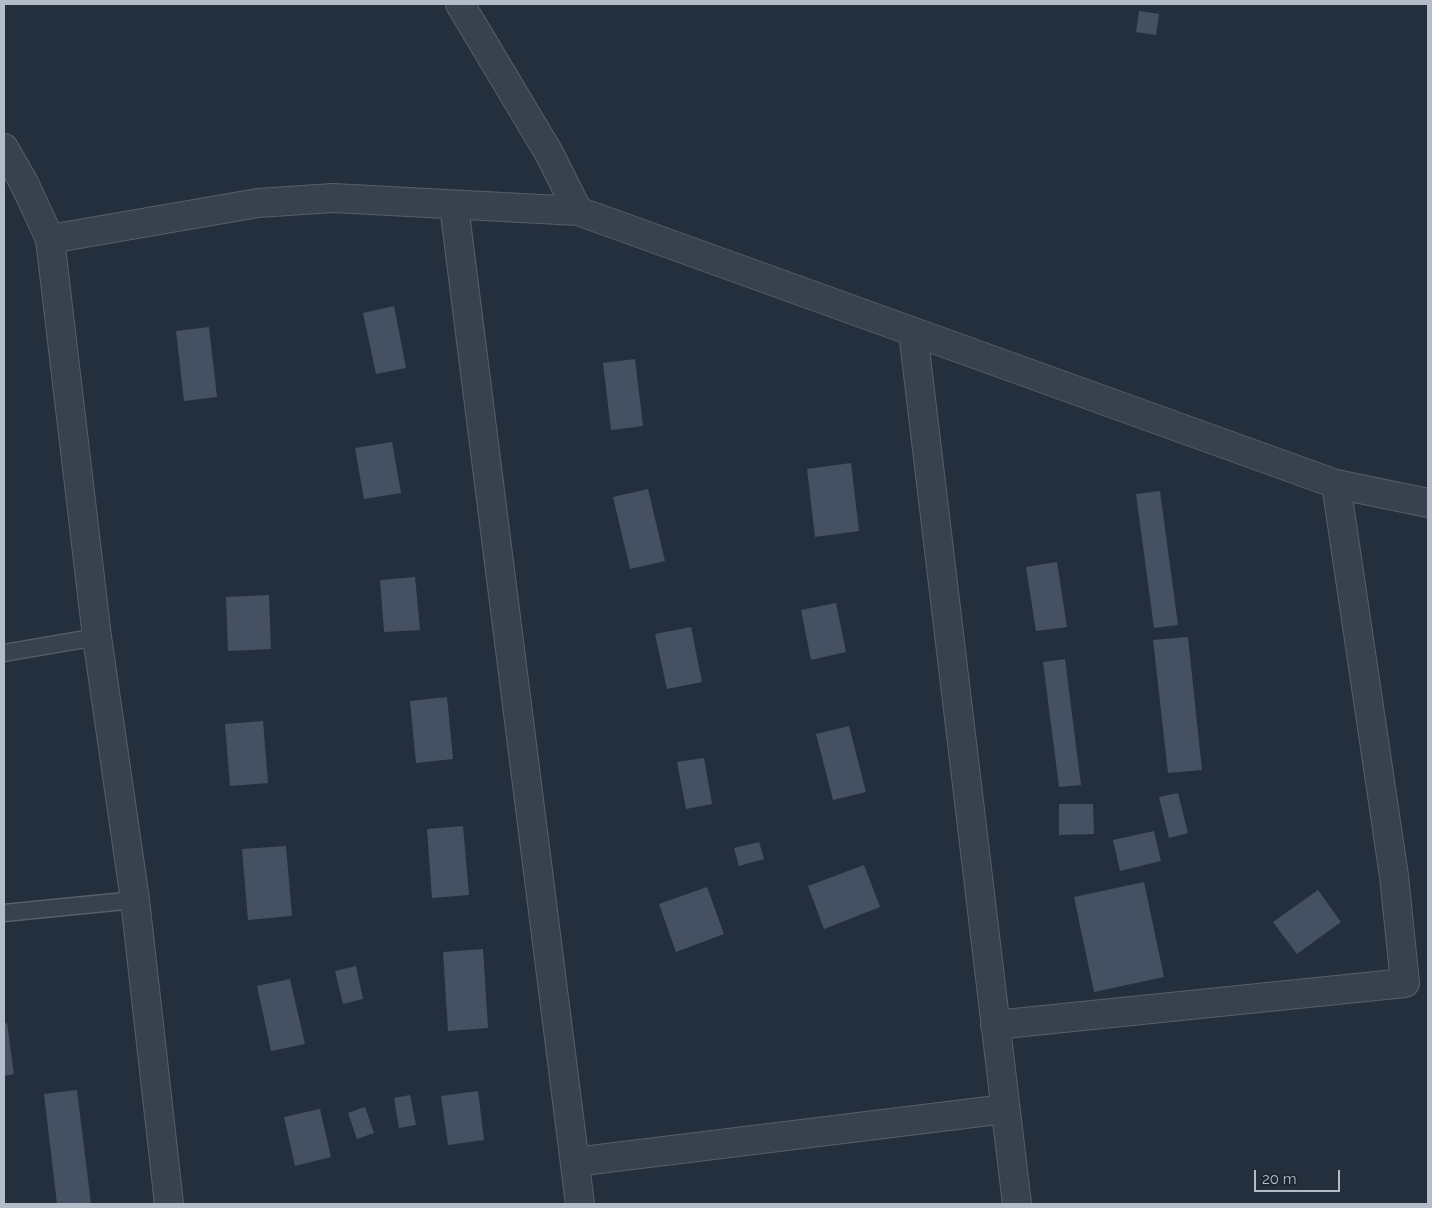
<!DOCTYPE html>
<style>
body{margin:0}
#map{position:relative;width:1432px;height:1208px;overflow:hidden;background:#242f3e;font-family:Raleway,sans-serif}
canvas{display:block}
.frame{position:absolute;inset:0;border:5px solid #b4bcc9;pointer-events:none}
.scale{position:absolute;left:1254px;top:1170px;width:86px;height:22px;box-sizing:border-box;border:2px solid #b4bcc9;border-top:0;padding-left:6px;font-size:15px;line-height:18px;white-space:nowrap;color:#b4bcc9;-webkit-text-stroke:4px #1d2633;paint-order:stroke}
</style>
<div id="map">
<canvas width="1432" height="1208"></canvas>
<div class="frame"></div>
<div class="scale">20 m</div>
</div>
<script>
const g = document.querySelector('canvas').getContext('2d');
g.lineJoin = 'round';
function fillPath(path, color) { g.fillStyle = color; g.fill(path, 'evenodd'); }
function stroke(path, color, width, dash) { g.strokeStyle = color; g.lineWidth = width; g.lineCap = dash ? 'butt' : 'round'; g.setLineDash(dash || []); g.stroke(path); }
fillPath(new Path2D(`
 M1139 11 1159 14 1156 35 1136 32Z
 M394 306 406 368 376 374 363 313Z
 M209 327 217 397 184 401 176 331Z
 M635 359 643 426 611 430 603 363Z
 M392 442 401 493 364 499 355 448Z
 M851 463 859 531 815 537 807 469Z
 M648 489 665 561 630 569 613 497Z
 M1160 491 1178 625 1154 628 1136 494Z
 M1057 562 1067 627 1036 631 1026 567Z
 M415 577 420 630 384 632 380 580Z
 M269 595 271 649 228 651 226 597Z
 M836 603 846 652 811 660 801 610Z
 M691 627 702 682 667 689 655 634Z
 M1188 637 1202 770 1168 773 1153 640Z
 M1065 659 1081 785 1059 787 1043 662Z
 M447 697 453 759 416 763 410 701Z
 M263 721 268 783 230 786 225 724Z
 M849 726 866 792 833 800 816 734Z
 M704 758 712 804 686 809 677 762Z
 M1178 793 1188 833 1169 838 1159 797Z
 M1059 804H1093L1094 834 1059 835Z
 M463 826 469 895 432 898 427 829Z
 M1154 831 1161 861 1120 871 1113 840Z
 M759 842 764 859 739 866 734 848Z
 M286 846 292 916 248 920 242 849Z
 M864 865 880 907 824 929 808 886Z
 M1144 882 1164 977 1094 992 1074 897Z
 M707 887 724 934 676 952 659 904Z
 M1318 890 1341 922 1297 954 1273 922Z
 M483 949 488 1028 448 1031 443 952Z
 M356 966 363 999 343 1004 335 971Z
 M290 979 305 1044 271 1051 257 986Z
 M7 1023 14 1074 4 1076V1024Z
 M77 1090 91 1204H57L44 1094Z
 M478 1091 484 1140 448 1145 441 1096Z
 M410 1095 416 1125 399 1128 394 1098Z
 M365 1107 374 1133 357 1139 348 1113Z
 M320 1109 331 1157 295 1166 284 1117Z`), '#455162');
const service = new Path2D(`
 M4 653 97 637
 M4 913 135 900`);
const minor = new Path2D(`
 M460 4 549 153 578 211 1336 484 1428 503
 M4 148 24 183 50 239 97 637 135 900 169 1204
 M454 206 580 1204
 M50 239 258 203 333 198 578 211
 M913 332 1017 1204
 M995 1025 1405 983 1394 876 1336 484
 M575 1162 1005 1109`);
stroke(service, '#565f6c', 19);
stroke(minor, '#565f6c', 30);
stroke(service, '#38414e', 16);
stroke(minor, '#38414e', 28);
</script>
